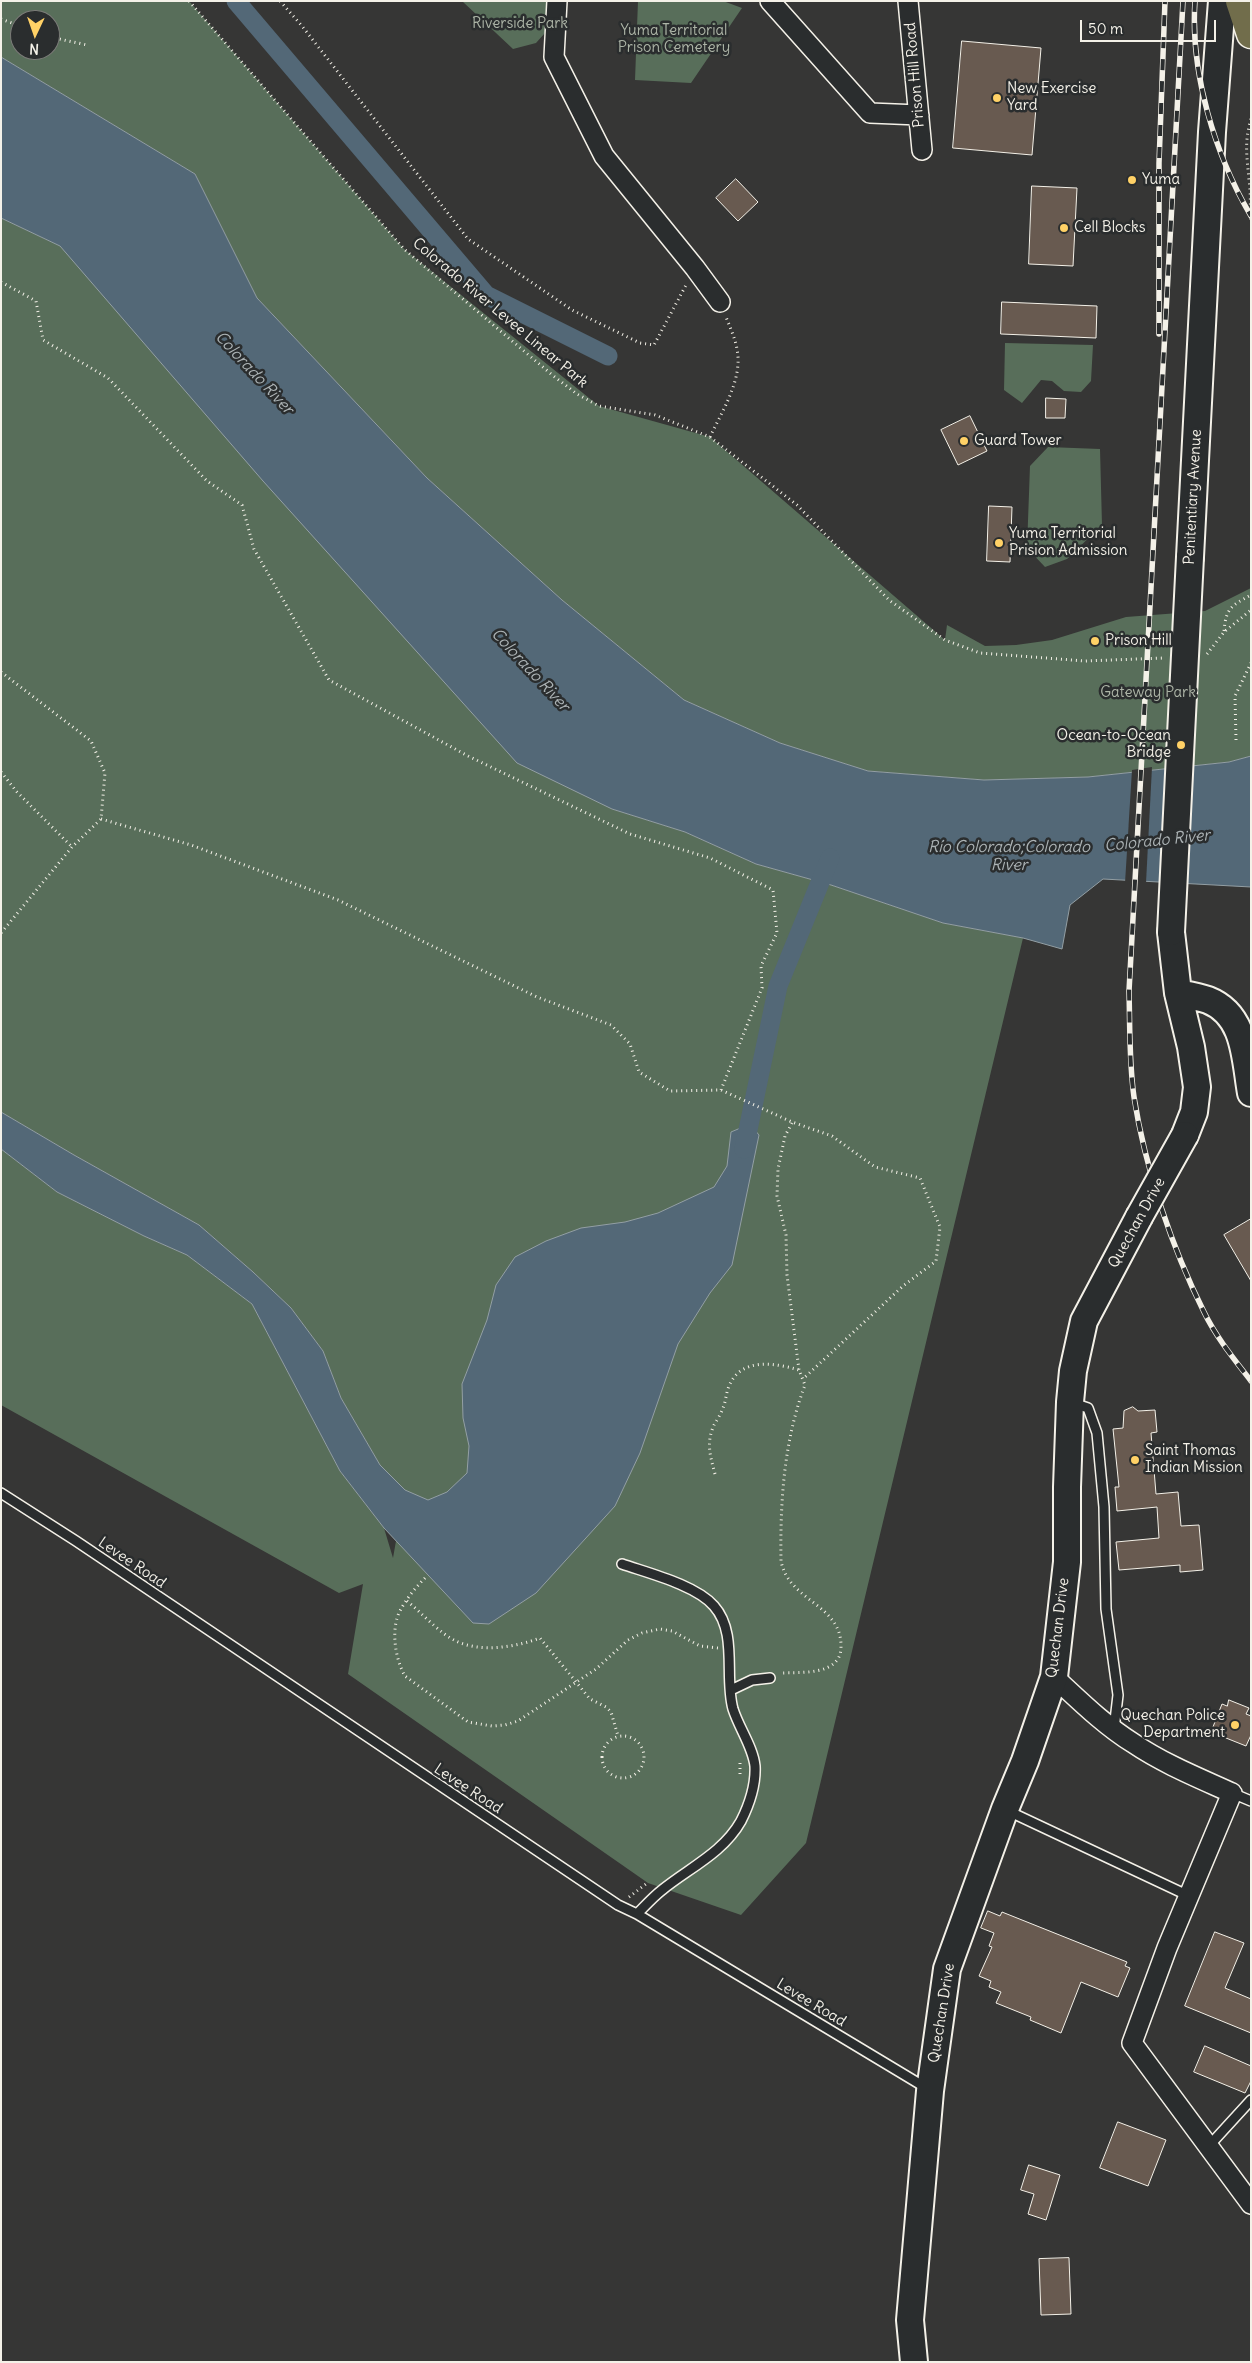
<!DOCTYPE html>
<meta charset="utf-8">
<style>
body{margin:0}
#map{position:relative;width:1252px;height:2363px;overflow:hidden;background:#363635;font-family:Delius,sans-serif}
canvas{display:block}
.frame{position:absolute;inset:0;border:2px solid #f4f1e8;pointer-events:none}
.north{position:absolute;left:10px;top:10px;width:50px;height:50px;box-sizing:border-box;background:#2a2d2e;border:1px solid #7b7b78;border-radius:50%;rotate:183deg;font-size:14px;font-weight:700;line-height:20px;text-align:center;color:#f4f1e8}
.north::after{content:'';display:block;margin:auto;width:18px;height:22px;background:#ffd166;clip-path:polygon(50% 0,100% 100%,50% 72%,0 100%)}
.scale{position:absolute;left:1080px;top:20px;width:136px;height:22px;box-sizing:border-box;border:2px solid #f4f1e8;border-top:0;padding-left:6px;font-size:15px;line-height:18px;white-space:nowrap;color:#f4f1e8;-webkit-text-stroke:4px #2a2d2e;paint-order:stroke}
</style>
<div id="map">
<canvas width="1252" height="2363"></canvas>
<div class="frame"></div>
<div class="north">N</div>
<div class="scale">50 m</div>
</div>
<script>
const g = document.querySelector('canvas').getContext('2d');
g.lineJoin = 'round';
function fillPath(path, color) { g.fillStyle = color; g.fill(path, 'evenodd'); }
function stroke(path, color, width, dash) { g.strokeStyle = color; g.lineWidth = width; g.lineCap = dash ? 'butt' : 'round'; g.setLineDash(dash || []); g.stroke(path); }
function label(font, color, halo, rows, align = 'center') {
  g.font = font + ' Delius,sans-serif'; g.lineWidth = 5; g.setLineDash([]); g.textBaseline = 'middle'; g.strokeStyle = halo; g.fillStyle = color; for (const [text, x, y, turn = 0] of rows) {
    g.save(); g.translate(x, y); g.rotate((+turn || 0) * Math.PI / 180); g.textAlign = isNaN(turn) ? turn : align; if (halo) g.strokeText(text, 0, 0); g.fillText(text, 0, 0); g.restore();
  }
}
fillPath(new Path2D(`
 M1 1H189L404 249 599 406 710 437 945 640 947 625 985 646 1016 645 1052 640 1126 617 1205 611 1251 588V756L1229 762 1088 777 985 780 868 771 780 743 684 700 562 600 427 478 257 298 195 174 1 57ZM20 20H50V50H20Z
 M462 1H553V24L536 43 513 49Z
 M638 1H723L742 8 691 83 635 80Z
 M1 218 60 246 612 809 685 832 756 864 831 885 943 923 1023 938 806 1843 741 1915 648 1883 348 1674 363 1584 339 1593 1 1405V1149L57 1192 144 1236 187 1255 252 1304 340 1471 384 1528 393 1558 405 1490 380 1465 341 1398 323 1351 291 1308 253 1272 199 1225 74 1155 1 1112Z
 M1005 343 1093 345 1091 381 1081 392 1064 391 1052 381 1041 380 1022 403 1004 390Z
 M1048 447 1100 449 1102 525 1067 559 1045 567 1027 548 1030 466Z`), '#586e5a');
const water = new Path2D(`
 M1 57 195 174 257 298 427 478 562 600 684 700 780 743 868 771 984 780 1088 777 1229 762 1251 756V887L1103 879 1070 905 1062 949 1023 938 943 923 831 885 756 864 685 832 612 809 517 763 263 481 60 246 1 218Z
 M1 1112 74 1155 199 1225 253 1272 291 1308 323 1351 341 1398 380 1465 405 1490 428 1500 447 1492 467 1473 469 1446 463 1418 462 1384 487 1320 496 1285 515 1257 546 1241 581 1228 625 1222 658 1213 714 1187 727 1166 731 1132 750 1124 759 1135 732 1265 710 1293 678 1344 640 1453 615 1506 536 1593 489 1624 473 1623 384 1528 340 1471 252 1304 187 1255 144 1236 57 1192 1 1149Z`);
fillPath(water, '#536877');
stroke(water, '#939fa4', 1);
fillPath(new Path2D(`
 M1152 767 1146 883H1125L1132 770Z`), '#363635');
stroke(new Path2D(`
 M236 1 486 295 608 356
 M744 1149 778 986 830 858`), '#536877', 19);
const building = new Path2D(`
 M962 41 1041 48 1032 155 953 148Z
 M736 179 758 202 738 221 716 198Z
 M1032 186 1077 188 1073 266 1029 264Z
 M1002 302 1097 306 1096 338 1001 334Z
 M1046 398 1066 399 1065 418H1046Z
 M970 416 987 451 958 465 941 430Z
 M989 506 1012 507 1010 562 987 561Z
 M1251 1219V1281L1224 1235Z
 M1133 1407 1138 1411 1155 1410 1157 1432 1151 1433 1156 1494 1178 1492 1181 1526 1199 1525 1203 1570 1180 1572V1565L1119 1570 1116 1542 1159 1538 1157 1507 1117 1511 1115 1487H1119L1113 1429 1123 1428 1124 1411Z
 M1229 1700 1249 1708 1246 1714 1251 1716V1735L1246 1746 1211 1732 1222 1704 1227 1706Z
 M988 1911 1000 1916 1002 1912 1127 1962 1125 1966 1130 1968 1118 1997 1081 1982 1061 2033 1030 2020 1031 2017 996 2003 1001 1992 989 1987 991 1981 979 1976 992 1947 989 1946 994 1933 981 1928Z
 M1215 1932 1244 1943 1225 1988 1251 1999V2033L1185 2006Z
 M1205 2046 1251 2066V2081L1245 2093 1194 2072Z
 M1118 2122 1166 2140 1148 2186 1100 2168Z
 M1029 2165 1060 2175 1046 2220 1028 2214 1034 2194 1021 2190Z
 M1069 2258 1071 2314 1041 2315 1039 2259Z`);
fillPath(building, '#685a50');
stroke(building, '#f4f1e8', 1);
const lane = new Path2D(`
 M1073 1403 1088 1408 1097 1433 1104 1507 1106 1609 1118 1695 1114 1729
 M1 1493 76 1541 618 1905 637 1914 928 2089
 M622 1564C648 1573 696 1585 714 1606 738 1633 724 1677 733 1709 739 1728 753 1747 755 1766 756 1786 750 1803 741 1821 723 1853 689 1868 662 1890 653 1897 645 1906 637 1914
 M731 1690 752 1680 770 1678
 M1232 1793 1251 1801
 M1006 1810 1189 1896
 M1208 2147 1251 2100`);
const street = new Path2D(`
 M557 1 554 57 604 156 695 268 720 302
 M770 1 870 113 919 115
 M908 1 922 150
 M1054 1677C1079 1700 1104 1725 1133 1743 1164 1764 1199 1778 1232 1793L1167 1948 1132 2043 1251 2204`);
const secondary = new Path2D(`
 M1190 557 1212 132 1222 1
 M1171 932 1178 993 1191 1047 1197 1087 1194 1112 1185 1135
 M1178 993C1188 995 1199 997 1208 1000 1246 1015 1245 1059 1251 1093
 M914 2362 910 2320 930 2091 947 1969 1005 1809 1025 1761 1054 1677 1067 1562V1487L1070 1402 1073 1371 1084 1321 1139 1217`);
const highway = new Path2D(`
 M1240 1 1251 34`);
stroke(lane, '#f4f1e8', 12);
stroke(street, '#f4f1e8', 22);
stroke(secondary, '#f4f1e8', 30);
stroke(highway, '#f4f1e8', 31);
stroke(new Path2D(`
 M189 1 404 249 551 374 577 394 599 406 655 415 710 437 797 505 889 600 945 640 980 653 1085 661 1165 658
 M280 1 302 26 468 239 572 310 640 343 654 345 686 285
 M1 19 20 26
 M50 37 87 45
 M1251 119C1244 143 1247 156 1249 180 1251 194 1250 209 1251 223
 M1 282 36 301 43 340 108 378 207 481 242 505 254 549 329 680 468 756 630 834 710 858 773 890 777 933 761 966 762 988 721 1090
 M710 437C721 414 737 388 738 363 739 347 732 332 726 317
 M1224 631C1226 608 1231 606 1251 595
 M1207 654 1224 632 1251 610
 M1 672 91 741 105 773 101 819 72 847 1 933
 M1236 740 1235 696 1251 663
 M1 772 17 792 72 847
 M101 819 191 845 338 900 537 997 611 1025 630 1044 639 1072 670 1091 721 1090 792 1122 832 1136 875 1167 920 1178 940 1227 936 1261 903 1286 804 1378
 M792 1123 785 1136 778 1169 777 1196 786 1235 787 1275 799 1370
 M715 1474C710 1455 706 1443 714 1425 717 1420 721 1414 723 1408 726 1401 726 1393 729 1386 741 1357 775 1363 799 1370L805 1385C784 1440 780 1502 781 1561 789 1602 842 1604 841 1647 841 1676 800 1672 781 1673
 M425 1578C416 1587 407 1598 401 1609 390 1627 395 1659 405 1676L468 1722 492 1726 505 1725 518 1721 596 1669 628 1640 642 1633 660 1629 672 1631 700 1646 718 1648
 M407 1601C421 1612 440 1634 456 1641 481 1653 516 1647 540 1638L590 1699 606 1707 611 1712 618 1736
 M602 1757a21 21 0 1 1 42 0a21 21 0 1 1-42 0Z
 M740 1763V1777
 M629 1897 646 1884`), '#f4f1e8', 3, [1, 4]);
stroke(lane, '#2a2d2e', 9);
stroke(street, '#2a2d2e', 19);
stroke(secondary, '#2a2d2e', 26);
stroke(highway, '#716d4b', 28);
const rail = new Path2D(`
 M1183 1 1129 991C1130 1026 1129 1062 1134 1097 1145 1168 1172 1248 1204 1312 1216 1337 1234 1359 1251 1381
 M1195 1C1190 73 1215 155 1251 216
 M1159 334V163L1165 1`);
stroke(rail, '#f4f1e8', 5.5);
stroke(rail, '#2a2d2e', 4, [11]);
const secondaryBridge = new Path2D(`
 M1171 932 1190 557
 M1139 1217 1185 1135`);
stroke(secondaryBridge, '#f4f1e8', 30, []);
stroke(secondaryBridge, '#2a2d2e', 26);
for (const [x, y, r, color] of [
 [997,98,5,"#ffd166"],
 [1132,180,5,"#ffd166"],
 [1064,228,5,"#ffd166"],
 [964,441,5,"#ffd166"],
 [999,543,5,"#ffd166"],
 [1095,641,5,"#ffd166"],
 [1181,745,5,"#ffd166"],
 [1135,1460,5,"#ffd166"],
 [1235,1725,5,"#ffd166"]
]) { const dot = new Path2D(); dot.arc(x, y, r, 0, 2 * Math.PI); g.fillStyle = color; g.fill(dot); stroke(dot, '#2a2d2e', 2); }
label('15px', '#aeb6a8', '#2a2d2e', [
 ["Riverside Park",520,24],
 ["Yuma Territorial",674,31],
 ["Prison Cemetery",674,48],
 ["Gateway Park",1148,693]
]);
label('15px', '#f4f1e8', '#2a2d2e', [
 ["Prison Hill Road",915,75,-95],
 ["Colorado River Levee Linear Park",500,313,40],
 ["Penitentiary Avenue",1193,497,-87],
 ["Quechan Drive",1137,1223,-61],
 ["Levee Road",132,1563,34],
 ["Quechan Drive",1058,1628,-83],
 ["Levee Road",468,1789,33],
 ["Levee Road",811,2003,31],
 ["Quechan Drive",942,2013,-81]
]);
label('15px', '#f4f1e8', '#2a2d2e', [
 ["New Exercise",1007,89],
 ["Yard",1007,106],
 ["Yuma",1142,180],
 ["Cell Blocks",1074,228],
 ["Guard Tower",974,441],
 ["Yuma Territorial",1009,534],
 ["Prision Admission",1009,551],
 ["Prison Hill",1105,641],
 ["Ocean-to-Ocean",1171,736,"right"],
 ["Bridge",1171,753,"right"],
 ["Saint Thomas",1145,1451],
 ["Indian Mission",1145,1468],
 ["Quechan Police",1225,1716,"right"],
 ["Department",1225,1733,"right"]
], 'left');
label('italic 16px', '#acb3b5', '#2a2d2e', [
 ["Colorado River",254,373,47],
 ["Colorado River",530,670,47],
 ["Colorado River",1157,841,-6],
 ["Río Colorado;Colorado",1009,847],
 ["River",1009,865]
]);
</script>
